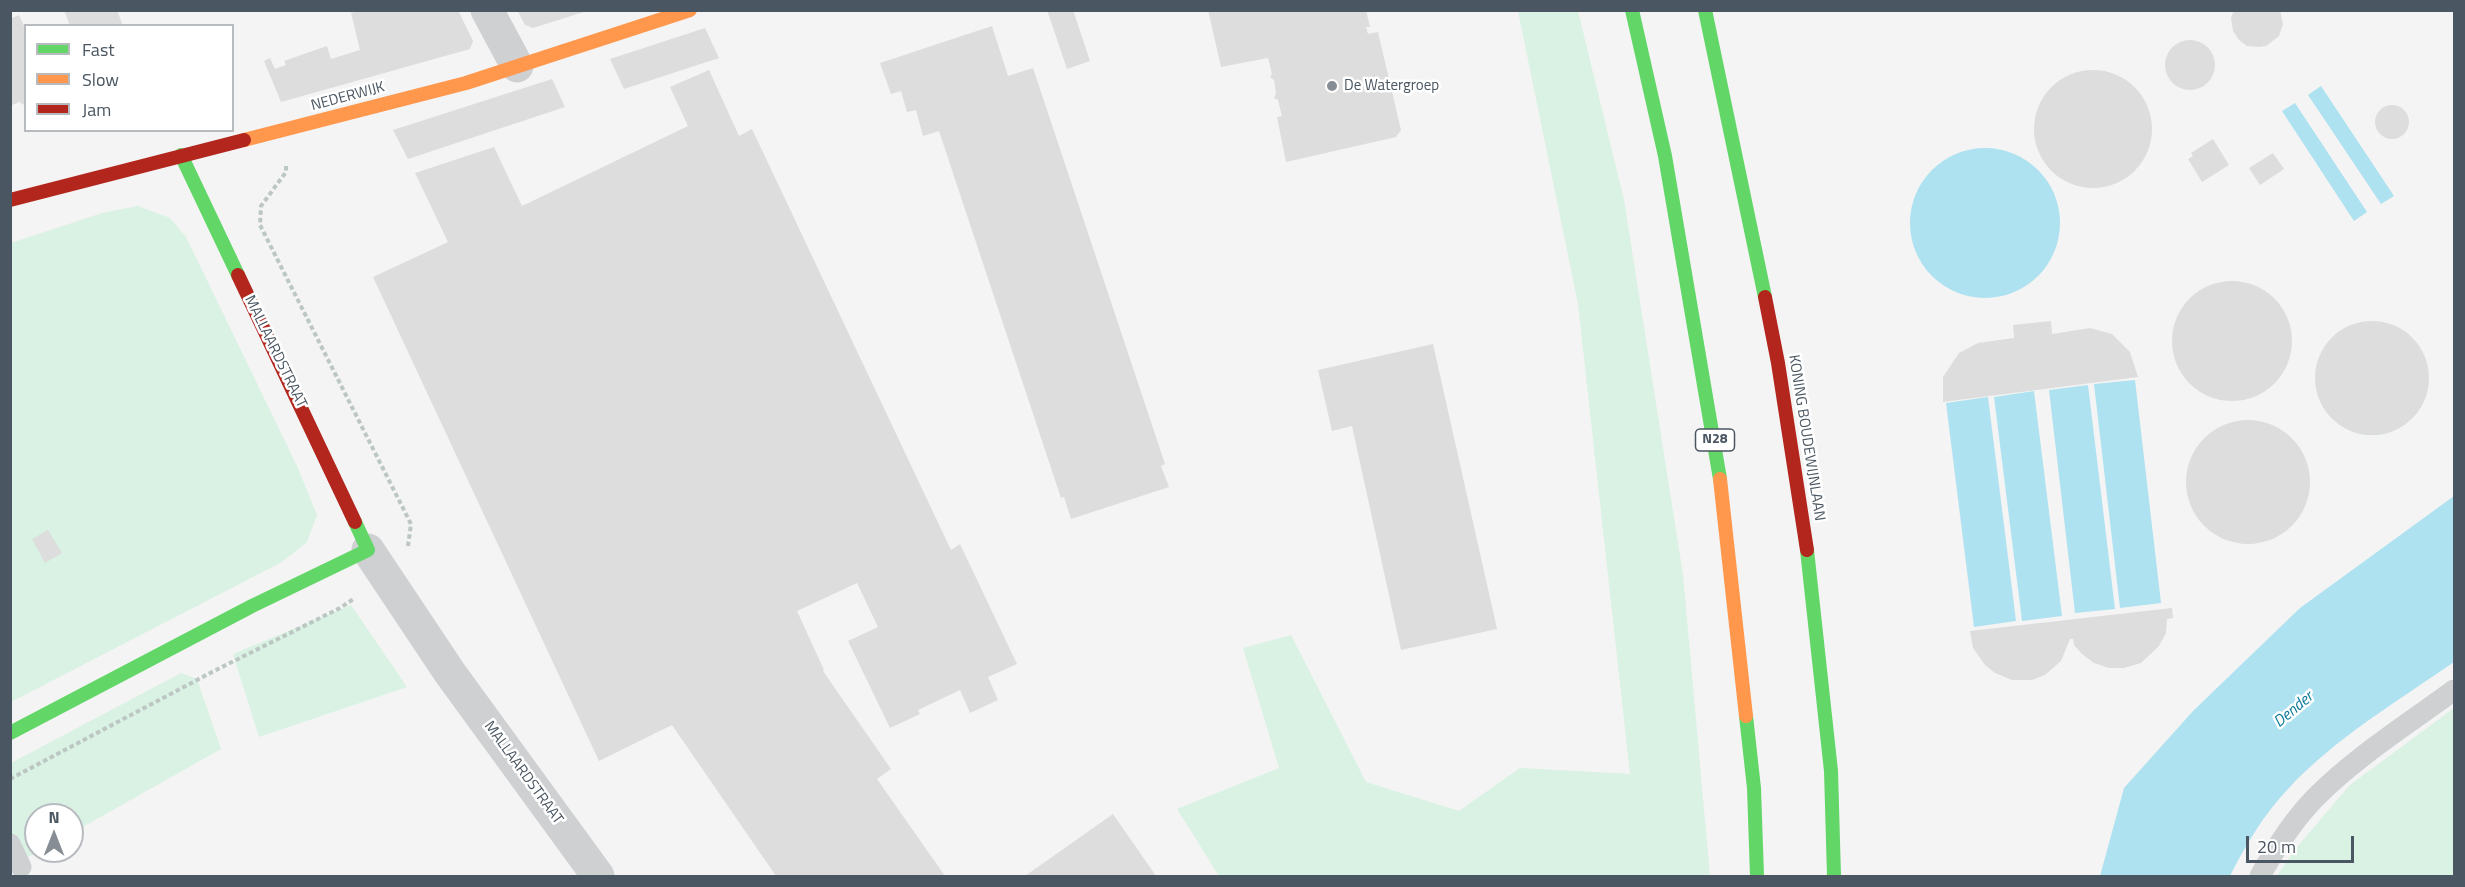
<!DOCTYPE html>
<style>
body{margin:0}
#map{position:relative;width:2465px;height:887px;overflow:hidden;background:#f4f4f4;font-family:"Titillium Web",sans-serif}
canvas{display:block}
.frame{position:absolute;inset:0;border:12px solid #4a5661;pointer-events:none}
.legend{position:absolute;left:24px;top:24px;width:210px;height:108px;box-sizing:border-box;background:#fff;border:2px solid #b7bbc0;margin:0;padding:8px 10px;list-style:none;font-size:18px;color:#4a5661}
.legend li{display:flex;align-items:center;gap:12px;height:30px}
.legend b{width:30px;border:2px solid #b7bbc0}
.north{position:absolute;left:24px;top:803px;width:60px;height:60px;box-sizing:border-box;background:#fff;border:2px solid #b7bbc0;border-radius:50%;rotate:0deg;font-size:16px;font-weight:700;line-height:24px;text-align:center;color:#4a5661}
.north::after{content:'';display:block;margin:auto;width:21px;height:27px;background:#868d94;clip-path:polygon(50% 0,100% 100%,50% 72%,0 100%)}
.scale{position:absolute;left:2246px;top:836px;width:108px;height:27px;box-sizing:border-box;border:3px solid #4a5661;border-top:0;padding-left:8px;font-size:18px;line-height:21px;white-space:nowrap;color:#4a5661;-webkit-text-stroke:4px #fff;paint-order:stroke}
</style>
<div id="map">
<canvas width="2465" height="887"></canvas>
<div class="frame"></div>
<ul class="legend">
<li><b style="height:8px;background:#63d668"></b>Fast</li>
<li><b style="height:8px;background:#ff974d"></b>Slow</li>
<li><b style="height:8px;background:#b3261e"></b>Jam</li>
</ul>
<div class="north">N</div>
<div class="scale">20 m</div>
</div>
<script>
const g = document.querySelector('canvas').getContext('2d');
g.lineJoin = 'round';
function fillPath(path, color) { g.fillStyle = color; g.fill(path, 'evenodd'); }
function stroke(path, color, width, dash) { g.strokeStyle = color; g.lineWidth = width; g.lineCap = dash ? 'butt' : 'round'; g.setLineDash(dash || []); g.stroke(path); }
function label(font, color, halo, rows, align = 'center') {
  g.font = font + ' "Titillium Web",sans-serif'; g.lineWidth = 5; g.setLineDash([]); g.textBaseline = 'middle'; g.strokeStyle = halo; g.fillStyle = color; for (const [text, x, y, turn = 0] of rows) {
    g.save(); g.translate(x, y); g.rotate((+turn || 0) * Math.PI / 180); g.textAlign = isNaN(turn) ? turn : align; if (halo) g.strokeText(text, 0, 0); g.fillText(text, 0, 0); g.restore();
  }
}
fillPath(new Path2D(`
 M1518 11H1578L1624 200 1683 575 1710 876H1219L1177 809 1279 768 1243 648 1291 635 1366 782 1459 811 1520 768 1630 774 1578 304Z
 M138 206 170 218 186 237 297 466 317 515 307 542 282 562 11 702V243L102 213Z
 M351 605 407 687 259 737 233 654Z
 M181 673 197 679 221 749 72 833V815H36V851H39L11 867V763Z
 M2454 708V876H2277L2296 848 2350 785Z`), '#d9f2e3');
fillPath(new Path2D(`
 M2166 65a24 24 0 1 1 48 0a24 24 0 1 1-48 0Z
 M2038 129a56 56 0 1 1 112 0a56 56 0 1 1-112 0Z
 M2321 86 2394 196 2381 204 2308 95Z
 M2295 103 2367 212 2354 221 2282 111Z
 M1910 223a75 75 0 1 1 150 0a75 75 0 1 1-150 0Z
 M2174 341a56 56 0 1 1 112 0a56 56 0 1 1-112 0Z
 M2316 379a56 56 0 1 1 112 0a56 56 0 1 1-112 0Z
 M2135 380 2161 603 2120 608 2094 384Z
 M2088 385 2115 609 2075 613 2049 390Z
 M2034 391 2062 616 2022 621 1994 397Z
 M1988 397 2016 621 1974 627 1946 403Z
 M2191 480a56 56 0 1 1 112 0a56 56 0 1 1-112 0Z
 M2454 496V662C2398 701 2335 738 2288 789 2264 814 2245 846 2230 876H2100L2124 788 2193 711 2300 608Z`), '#aee2f0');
fillPath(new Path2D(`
 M64 10H117L123 26H70Z
 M362 10H458L473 41 470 49 281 102 264 61 270 58 275 69 286 65 284 61 327 46 331 59 360 50 351 13Z
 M517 10H587V11L533 28 525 25Z
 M1047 10H1073L1090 61 1067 69Z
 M1208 10H1366L1370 27H1366L1368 34 1378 32 1401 130 1396 137 1286 162 1277 117 1282 116 1278 100 1274 98 1276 93 1274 80 1270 77 1272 74 1268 58 1221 67Z
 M2234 10H2280L2283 24 2279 36 2266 46 2259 47 2247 46 2239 40 2233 31 2231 18Z
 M19 15 26 30V106L19 102 10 106V19Z
 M992 26 1008 76 1033 68 1165 464 1161 466 1169 487 1071 519 1064 497 1061 498 939 131 923 136 916 110 907 112 901 91 891 94 880 63Z
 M705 28 719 58 624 89 610 59Z
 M2165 65a25 25 0 1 1 50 0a25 25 0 1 1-50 0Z
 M709 70 739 136 752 129 951 550 960 544 1017 664 988 677 998 700 970 713 960 690 918 710 920 714 890 728 848 641 878 627 857 583 797 611 824 670 823 671 891 769 877 779 945 876H776L672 725 599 761 373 277 448 242 415 173 494 147 522 206 688 126 670 87Z
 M2034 129a59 59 0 1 1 118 0a59 59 0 1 1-118 0Z
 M552 79 565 107 408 159 393 130Z
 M2375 122a17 17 0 1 1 34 0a17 17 0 1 1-34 0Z
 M2213 139 2229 165 2202 182 2188 159 2193 156 2191 153Z
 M2273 153 2284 169 2260 185 2249 168Z
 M2172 341a60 60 0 1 1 120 0a60 60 0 1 1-120 0Z
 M2315 378a57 57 0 1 1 114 0a57 57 0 1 1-114 0Z
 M2051 321 2052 334 2090 328 2112 334 2130 352 2138 377 1943 402V377L1959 353 1978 343 2014 338 2013 325Z
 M1433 344 1497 629 1401 650 1352 426 1332 431 1318 370Z
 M2186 482a62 62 0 1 1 124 0a62 62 0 1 1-124 0Z
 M48 530 62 553 45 563 32 539Z
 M2172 608 2173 618 2167 619 2166 633 2159 646 2141 663 2124 668H2109L2094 663 2082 654 2074 645 2073 639H2070L2061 661 2045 675 2032 680H2012L1995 673 1985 665 1973 648 1970 631Z
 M1113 814 1156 876H1025Z`), '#ddddde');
stroke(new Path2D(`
 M286 166V172L261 206 260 225 411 524 408 546
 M10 779 214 671 340 608 355 598`), '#bcc7c4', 4, [4.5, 3]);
stroke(new Path2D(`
 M10 844 21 867
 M2260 876C2275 849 2293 820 2316 797 2357 756 2408 724 2454 690`), '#ced0d2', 21);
stroke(new Path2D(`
 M487 10 517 66
 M368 550 450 673 598 876`), '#ced0d2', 33);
stroke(new Path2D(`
 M1632 10 1665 156 1720 479
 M1705 10 1765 297
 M181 155 238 275
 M1807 550 1831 771 1834 876
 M1746 716 1754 788 1757 876
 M10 733 252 606 368 550 355 522`), '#63d668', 14);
stroke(new Path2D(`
 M244 140 466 83 690 10
 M1720 479 1746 716`), '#ff974d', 14);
stroke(new Path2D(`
 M10 200 244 140
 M238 275 355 522
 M1765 297 1778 363 1807 550`), '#b3261e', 14);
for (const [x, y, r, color] of [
 [1332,86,6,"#868d94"]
]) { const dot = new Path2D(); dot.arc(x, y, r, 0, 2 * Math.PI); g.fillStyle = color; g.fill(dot); stroke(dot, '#fff', 2); }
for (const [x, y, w] of [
 [1715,440,39]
]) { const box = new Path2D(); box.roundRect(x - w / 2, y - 11, w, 22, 4.5); g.fillStyle = '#fff'; g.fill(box); stroke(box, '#4a5661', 1.5); }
label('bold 14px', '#4a5661', null, [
 ["N28",1715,440]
]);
label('15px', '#4a5661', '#fff', [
 ["De Watergroep",1344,86]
], 'left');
label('15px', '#4a5661', '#fff', [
 ["NEDERWIJK",348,97,-15],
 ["MALLAARDSTRAAT",275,352,64],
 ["KONING BOUDEWIJNLAAN",1806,438,81],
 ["MALLAARDSTRAAT",523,773,54]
]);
label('italic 16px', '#0c7c9b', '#fff', [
 ["Dender",2294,710,-40]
]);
</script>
